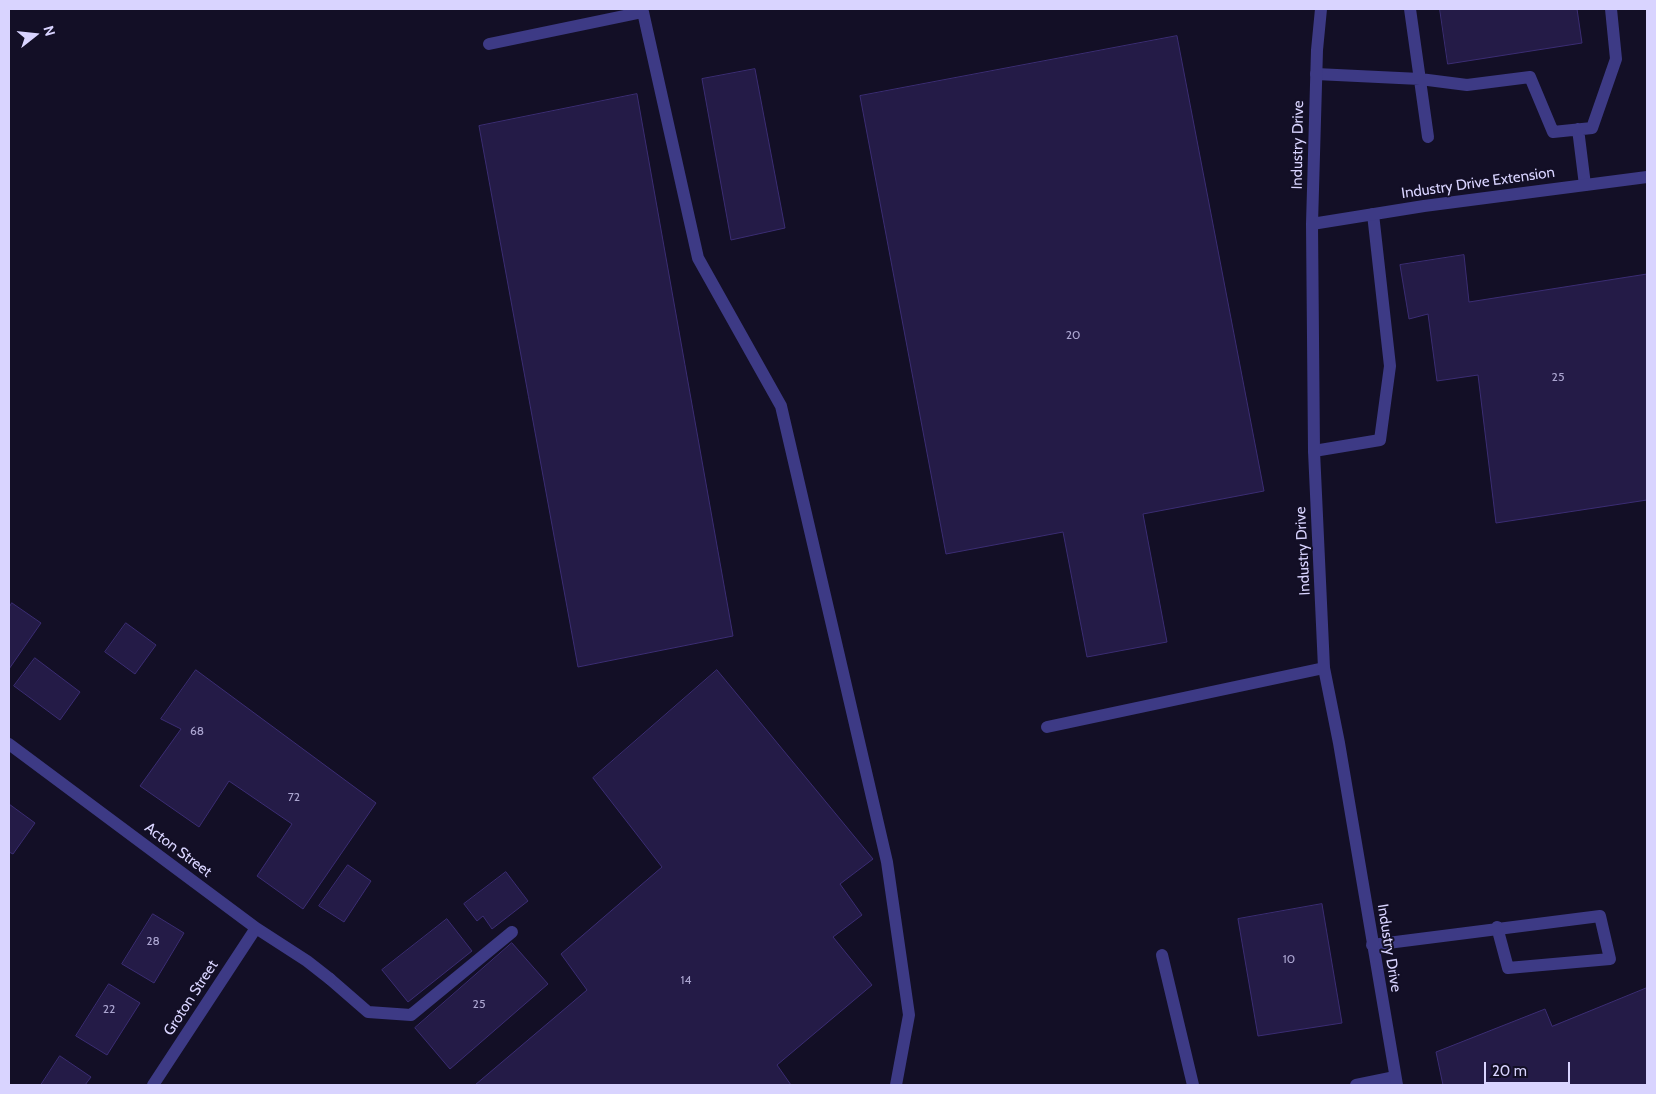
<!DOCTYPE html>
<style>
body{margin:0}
#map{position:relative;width:1656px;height:1094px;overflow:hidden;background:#130f26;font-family:Cabin,sans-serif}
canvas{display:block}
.frame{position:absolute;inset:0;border:10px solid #d9d4ff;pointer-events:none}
.north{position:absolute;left:10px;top:10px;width:50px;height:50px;-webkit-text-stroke:4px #130f26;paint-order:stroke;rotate:74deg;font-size:14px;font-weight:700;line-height:20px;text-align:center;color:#d9d4ff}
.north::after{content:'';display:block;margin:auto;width:18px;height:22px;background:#d9d4ff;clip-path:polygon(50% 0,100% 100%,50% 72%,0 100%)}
.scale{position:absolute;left:1484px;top:1062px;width:86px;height:22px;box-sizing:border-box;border:2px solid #d9d4ff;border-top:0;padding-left:6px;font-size:15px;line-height:18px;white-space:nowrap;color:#d9d4ff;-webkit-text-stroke:4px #130f26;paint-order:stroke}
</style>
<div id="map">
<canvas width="1656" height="1094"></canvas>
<div class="frame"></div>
<div class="north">N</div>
<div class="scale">20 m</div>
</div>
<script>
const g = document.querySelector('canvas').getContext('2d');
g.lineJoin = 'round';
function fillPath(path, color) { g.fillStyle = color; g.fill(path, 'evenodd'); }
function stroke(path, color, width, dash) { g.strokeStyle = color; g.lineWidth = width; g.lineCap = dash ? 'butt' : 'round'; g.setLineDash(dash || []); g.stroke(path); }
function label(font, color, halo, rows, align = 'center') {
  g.font = font + ' Cabin,sans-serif'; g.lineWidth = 4; g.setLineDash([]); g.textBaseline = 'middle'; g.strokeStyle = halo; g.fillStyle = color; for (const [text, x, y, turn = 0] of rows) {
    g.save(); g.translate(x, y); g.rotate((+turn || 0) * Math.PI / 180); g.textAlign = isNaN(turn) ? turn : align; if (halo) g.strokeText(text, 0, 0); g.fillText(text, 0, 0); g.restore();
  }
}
const building = new Path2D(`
 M1440 9H1577L1582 43 1448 64Z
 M1177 36 1264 491 1143 514 1167 642 1087 657 1063 532 946 554 860 96Z
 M755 69 785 228 731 240 702 79Z
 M637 94 733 636 578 667 479 126Z
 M1464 255 1469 302 1647 274V500L1496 523 1478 375 1437 381 1428 314 1409 319 1400 265Z
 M12 603 41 623 9 669V608Z
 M126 623 156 645 135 674 105 652Z
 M35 658 80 692 60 720 14 686Z
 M196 670 376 803 303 909 257 876 292 824 229 781 199 827 140 786 181 729 161 719Z
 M717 670 873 859 840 884 862 915 833 937 872 985 777 1065 791 1085H475L587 990 561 954 662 867 593 778Z
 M9 804 35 823 13 854 9 852Z
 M348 865 371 881 344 922 319 906Z
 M506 872 528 901 492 929 483 916 477 921 464 904Z
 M1322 904 1342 1023 1258 1036 1238 919Z
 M153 914 184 933 154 983 122 964Z
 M447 919 472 951 408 1002 382 970Z
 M512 943 548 984 450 1069 415 1028Z
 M109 984 140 1003 107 1055 76 1036Z
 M1647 988V1085H1443L1436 1052 1545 1009 1552 1026Z
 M60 1056 91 1077 85 1085H41Z`);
fillPath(building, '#241b47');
stroke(building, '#3b2d73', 1);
stroke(new Path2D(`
 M1410 9 1428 137
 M489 44 643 12 698 258 781 406 887 862 909 1015 896 1085
 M1316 74 1420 79 1467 85 1530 77 1553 132 1592 128 1616 59 1611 9
 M1578 129 1585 185
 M1314 451 1380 440 1390 366 1373 214
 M1047 727 1324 668
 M1372 945 1600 916 1610 959 1508 968 1497 927
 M1162 955 1193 1085
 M330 979 368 1012 411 1015 512 932
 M1356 1085 1395 1077`), '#3d3a85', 12);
stroke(new Path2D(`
 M1321 9 1317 50 1312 224 1314 451 1324 668 1339 743 1397 1085
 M1312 224 1424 206 1647 177
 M9 744 256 928 307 961 330 979
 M153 1085 256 928`), '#3d3a85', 12);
label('12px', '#aca6d1', null, [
 ["20",1073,335],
 ["25",1558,377],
 ["68",197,731],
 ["72",294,797],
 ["28",153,941],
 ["10",1289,959],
 ["14",686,980],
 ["25",479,1004],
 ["22",109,1009]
]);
label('15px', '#d9d4ff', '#130f26', [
 ["Industry Drive",1298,145,-89],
 ["Industry Drive Extension",1478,183,-8],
 ["Industry Drive",1303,551,-93],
 ["Acton Street",178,850,37],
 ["Industry Drive",1389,948,81],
 ["Groton Street",191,998,-57]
]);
</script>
